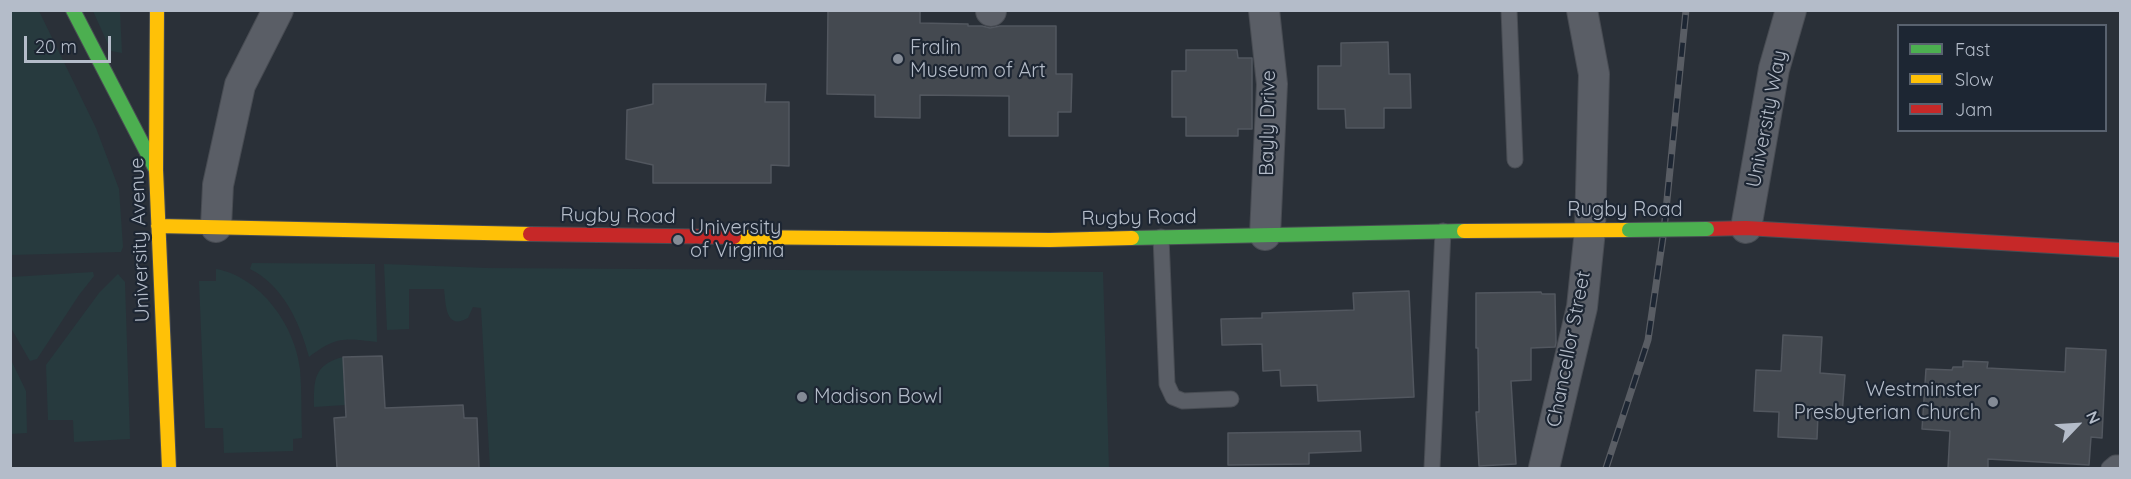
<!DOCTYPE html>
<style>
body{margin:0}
#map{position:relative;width:2131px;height:479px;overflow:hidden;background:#2a3038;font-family:Quicksand,sans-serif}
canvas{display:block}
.frame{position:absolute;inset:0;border:12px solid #b4bcc9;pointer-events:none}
.legend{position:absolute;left:1897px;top:24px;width:210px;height:108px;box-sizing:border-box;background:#1d2633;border:2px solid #59626f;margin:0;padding:8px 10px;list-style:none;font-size:18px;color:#b4bcc9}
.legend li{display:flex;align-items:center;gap:12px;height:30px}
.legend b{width:30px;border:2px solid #59626f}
.north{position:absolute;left:2047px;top:395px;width:60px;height:60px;-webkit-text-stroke:4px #1d2633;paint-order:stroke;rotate:65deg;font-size:16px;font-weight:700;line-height:24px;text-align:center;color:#b4bcc9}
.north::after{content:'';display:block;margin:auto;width:21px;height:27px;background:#b4bcc9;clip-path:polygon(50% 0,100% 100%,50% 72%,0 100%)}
.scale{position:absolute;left:24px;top:36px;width:87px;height:27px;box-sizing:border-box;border:3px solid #b4bcc9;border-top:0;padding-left:8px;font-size:18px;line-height:21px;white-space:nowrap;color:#b4bcc9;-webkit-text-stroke:4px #1d2633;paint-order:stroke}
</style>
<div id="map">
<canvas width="2131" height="479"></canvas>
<div class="frame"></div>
<ul class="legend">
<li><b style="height:8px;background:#4caf50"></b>Fast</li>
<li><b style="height:8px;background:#ffc107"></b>Slow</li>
<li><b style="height:8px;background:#c62828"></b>Jam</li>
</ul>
<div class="north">N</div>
<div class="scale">20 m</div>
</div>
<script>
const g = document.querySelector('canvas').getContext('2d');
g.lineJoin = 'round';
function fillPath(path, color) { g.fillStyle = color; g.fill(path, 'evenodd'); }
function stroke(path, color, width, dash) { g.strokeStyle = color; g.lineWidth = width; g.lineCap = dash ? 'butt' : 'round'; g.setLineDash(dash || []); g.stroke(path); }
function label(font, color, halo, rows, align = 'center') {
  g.font = font + ' Quicksand,sans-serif'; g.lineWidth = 4.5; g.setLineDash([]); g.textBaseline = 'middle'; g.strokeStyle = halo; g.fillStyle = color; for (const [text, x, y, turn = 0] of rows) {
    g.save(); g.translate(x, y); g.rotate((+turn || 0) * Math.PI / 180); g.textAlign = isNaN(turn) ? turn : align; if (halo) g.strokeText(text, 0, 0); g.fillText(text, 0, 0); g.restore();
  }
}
fillPath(new Path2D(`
 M10 11H39L96 128 119 189 123 247 121 252 11 255Z
 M93 11H120L122 53 111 51Z
 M252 263 375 264 377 342C345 338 336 336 309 357 300 323 283 285 250 269Z
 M384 264 487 268 1103 272 1109 468H490L481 308 473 307 468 318C445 331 446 304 444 289H409V329L387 330Z
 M216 269C261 277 295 326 300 369 302 392 301 415 302 438L293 439V451L224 453 223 428H205L199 281H216Z
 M93 272 94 276 79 295 37 359 30 361 11 328V277Z
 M118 274 125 282 130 439 74 442 73 420H48L46 365 99 293Z
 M343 357 345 405 314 407C314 380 313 365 343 357Z
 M11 360 26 391 27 433 11 434Z`), '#273a3e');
const building = new Path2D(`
 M828 10H920V23L968 24V26H982L990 28 1000 26H1056V74H1072L1071 112H1058V136H1009V96L920 95V118L875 117V95L827 94Z
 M1388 42 1389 74H1410L1411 108H1384V128H1346L1345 109H1318V66H1341V43Z
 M1186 50H1237L1238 58H1252V129H1238V136H1186V117H1172V71H1186Z
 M653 84H766L765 102H789V166L771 165V183H653V165L626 159 627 110 653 104Z
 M1409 291 1414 397 1318 401 1317 385 1281 386 1280 370 1263 371 1262 344 1222 345 1221 319 1262 318V313L1354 310 1353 293Z
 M1541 292 1542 294H1555L1556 343 1555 347 1531 348V380L1511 381 1516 464 1479 466 1476 412H1479L1478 348H1476V293Z
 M1783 335 1822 337 1820 373 1845 375 1842 415 1818 414 1817 439 1778 437 1779 412 1754 411 1756 370 1781 371Z
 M2066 348 2106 350 2102 438 2091 437 2089 465 1988 459V468H1948L1950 431 1922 429 1926 369 1952 370 1953 367H1963V361L1988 362 1987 368 2065 372Z
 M382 356 385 408 463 405 464 418H477L479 468H337L334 418 346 417 343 357Z
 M1360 431 1361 451 1309 453V464L1228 465V433Z`);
fillPath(building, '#444950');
stroke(building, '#52575f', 1.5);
const lane = new Path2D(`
 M1509 10 1515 160
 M1161 237 1167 384 1173 397 1183 401 1231 399
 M1432 468 1443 231
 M2109 468 2115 463H2120`);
const street = new Path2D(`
 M1264 10 1272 84 1265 235
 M991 11V10
 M216 227 218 185 240 85 278 10
 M1746 228 1774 69 1791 10
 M1544 468 1582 307 1590 230 1594 74 1582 10`);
const fast = new Path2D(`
 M73 10 156 170
 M1132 238 1464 231`);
const slow = new Path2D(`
 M157 10 156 170 169 468
 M158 226 530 234
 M1464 231 1629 230
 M734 237 1050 240 1132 238`);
const jam = new Path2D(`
 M1707 229 1746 228 2120 250
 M530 234 734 237`);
stroke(lane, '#484c53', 17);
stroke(street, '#484c53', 32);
stroke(fast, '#484c53', 16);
stroke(slow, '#484c53', 16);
stroke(jam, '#484c53', 16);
stroke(lane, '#5a5e66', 15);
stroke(street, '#5a5e66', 30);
stroke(fast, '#4caf50', 14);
stroke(slow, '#ffc107', 14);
stroke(jam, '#c62828', 14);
const rail = new Path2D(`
 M1606 468 1648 340 1664 230 1686 10`);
stroke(rail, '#595d64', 7);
stroke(rail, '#1d2633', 4.5, [14]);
const fastBridge = new Path2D(`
 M1629 230 1707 229`);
stroke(fastBridge, '#484c53', 16, []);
stroke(fastBridge, '#4caf50', 14);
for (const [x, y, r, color] of [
 [898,59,6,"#848b96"],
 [678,240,6,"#848b96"],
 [802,397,6,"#848b96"],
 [1993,402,6,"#848b96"]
]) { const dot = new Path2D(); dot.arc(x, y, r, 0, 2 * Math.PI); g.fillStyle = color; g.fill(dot); stroke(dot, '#1d2633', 2); }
label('20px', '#b4bcc9', '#1d2633', [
 ["Fralin",910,48],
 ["Museum of Art",910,71],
 ["University",690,228],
 ["of Virginia",690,251],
 ["Westminster",1981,390,"right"],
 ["Presbyterian Church",1981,413,"right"],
 ["Madison Bowl",814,397]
], 'left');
label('20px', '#b4bcc9', '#1d2633', [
 ["University Way",1767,119,-79],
 ["Bayly Drive",1268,123,-89],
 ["Rugby Road",1625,210],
 ["Rugby Road",618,216,1],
 ["Rugby Road",1139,218,-1],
 ["University Avenue",140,240,-92],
 ["Chancellor Street",1569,349,-79]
]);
</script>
